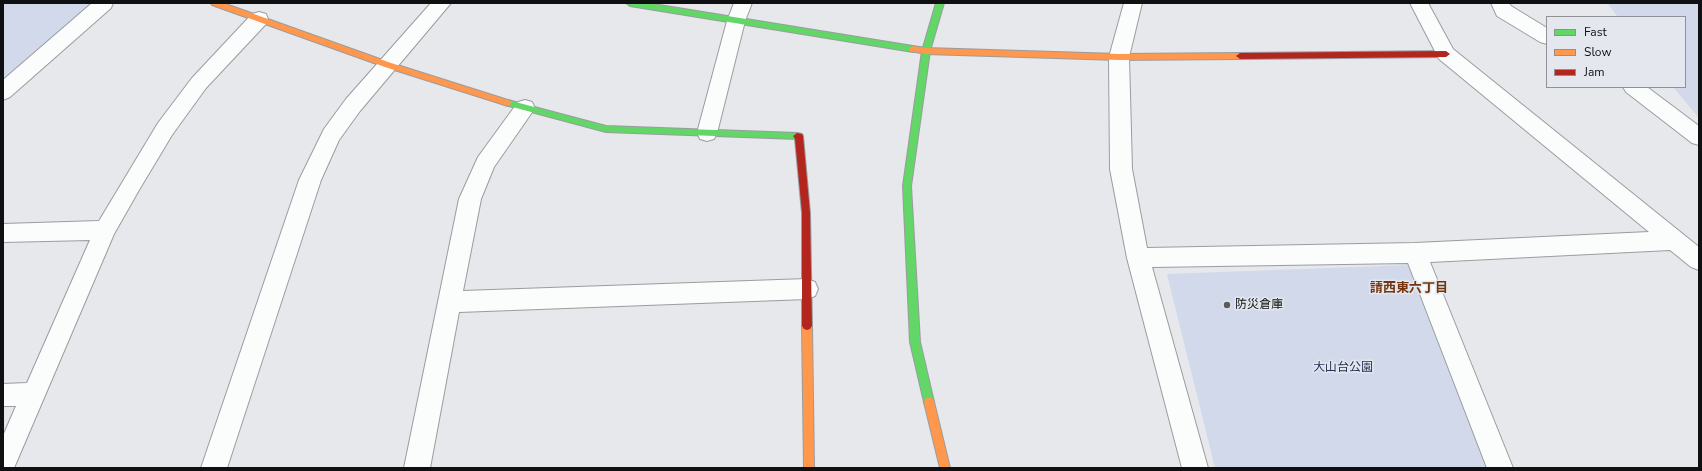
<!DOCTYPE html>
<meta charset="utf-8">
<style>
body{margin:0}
#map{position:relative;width:1702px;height:471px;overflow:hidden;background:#e6e8eb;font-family:"Nunito Sans",sans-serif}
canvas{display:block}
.frame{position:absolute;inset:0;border:4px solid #0f1012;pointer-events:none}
.legend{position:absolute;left:1546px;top:16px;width:140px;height:72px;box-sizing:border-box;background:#e4e7ed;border:1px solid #8f9195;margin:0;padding:5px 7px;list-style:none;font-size:12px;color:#0f1012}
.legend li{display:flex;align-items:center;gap:8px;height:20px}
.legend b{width:20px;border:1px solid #8f9195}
</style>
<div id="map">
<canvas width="1702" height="471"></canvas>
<div class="frame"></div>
<ul class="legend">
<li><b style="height:5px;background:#63d668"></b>Fast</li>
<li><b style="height:5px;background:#ff974d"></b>Slow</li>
<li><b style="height:5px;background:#b3261e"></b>Jam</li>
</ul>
</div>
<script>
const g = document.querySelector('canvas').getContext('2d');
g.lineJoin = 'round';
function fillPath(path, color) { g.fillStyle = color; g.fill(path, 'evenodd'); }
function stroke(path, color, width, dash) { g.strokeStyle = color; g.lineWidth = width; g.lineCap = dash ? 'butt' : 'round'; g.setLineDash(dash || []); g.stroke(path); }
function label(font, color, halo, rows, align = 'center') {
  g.font = font + ' "Nunito Sans","Noto Sans JP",sans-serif'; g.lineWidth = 3; g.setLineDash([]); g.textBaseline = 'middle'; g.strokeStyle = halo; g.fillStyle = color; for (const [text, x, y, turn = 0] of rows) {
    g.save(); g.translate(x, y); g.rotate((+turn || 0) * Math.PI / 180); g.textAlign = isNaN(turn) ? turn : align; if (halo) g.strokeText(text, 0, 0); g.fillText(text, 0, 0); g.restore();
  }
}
fillPath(new Path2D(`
 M3 3H95L3 82Z
 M1607 3H1699V118L1673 87H1685V17H1618Z
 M1410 265 1491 468H1215L1167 274Z`), '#d2d9ea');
const street = new Path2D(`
 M92 3H113L111 8 10 97 3 100V80Z
 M431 3H451L360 111 339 140 321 180 227 468H201L299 180 324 129 346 99Z
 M734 3H752L745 21 717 133 714 139 707 141 700 139 697 133 727 21Z
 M1124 3H1142L1129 57 1132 169 1147 248 1415 243 1649 232 1439 59 1410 3H1428L1453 49 1699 247V270L1691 267 1670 250 1430 262 1513 468H1487L1408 263 1152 267 1208 468H1182L1127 258 1110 169 1109 57Z
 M1491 3H1509L1511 6 1547 28V44L1540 42 1497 16Z
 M259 12 266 14 268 19 266 24 206 88 172 135 139 190 114 234 14 468H3V436L16 406H3V384L27 383 90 240 3 242V224L99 221 158 123 192 78 252 14Z
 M1623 87H1647L1699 126V145L1692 143 1626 92Z
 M525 100 532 102 535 108 494 167 481 199 463 291 807 279 815 282 818 289 815 296 807 299 459 312 430 468H404L459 199 478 157 518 102Z`);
const fast = new Path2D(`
 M626 3H647L913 46 917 49 913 52 630 6Z
 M936 3H944L930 51 911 186 920 342 934 402 933 405 929 407 925 405 924 402 910 342 903 186 922 51Z
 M508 100 606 126 797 133 801 136 797 139 606 132 505 105 504 103Z`);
const slow = new Path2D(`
 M211 3H223L391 63 511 101 512 103 508 106 385 67 212 5Z
 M913 46 926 48 1119 54 1240 53 1244 56 1240 59 1119 60 926 54 910 51 909 49Z
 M807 322 810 323 812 326 814 468H804L802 326 804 323Z
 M929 397 933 399 934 402 950 468H940L924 402 925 399Z`);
const jam = new Path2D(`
 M1446 51 1450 54 1446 57 1240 59 1236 56 1240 53Z
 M797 133 802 134 803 136 810 213 812 326 810 329 807 330 804 329 802 326V213L795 139 793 136Z`);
stroke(street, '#9b9c9f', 2);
stroke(fast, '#9b9c9f', 2);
stroke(slow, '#9b9c9f', 2);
stroke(jam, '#9b9c9f', 2);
fillPath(street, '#fbfcfc');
fillPath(fast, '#63d668');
fillPath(slow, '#ff974d');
fillPath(jam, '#b3261e');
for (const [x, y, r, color] of [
 [1227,305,4,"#5a5c5e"]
]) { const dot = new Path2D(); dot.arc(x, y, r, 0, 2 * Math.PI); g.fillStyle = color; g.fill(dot); stroke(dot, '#e4e7ed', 1.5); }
label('12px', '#0f1012', '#e4e7ed', [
 ["防災倉庫",1235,305]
], 'left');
label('12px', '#223058', '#e4e7ed', [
 ["大山台公園",1343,368]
]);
label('bold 13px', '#73340f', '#e4e7ed', [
 ["請西東六丁目",1409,289]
]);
</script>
